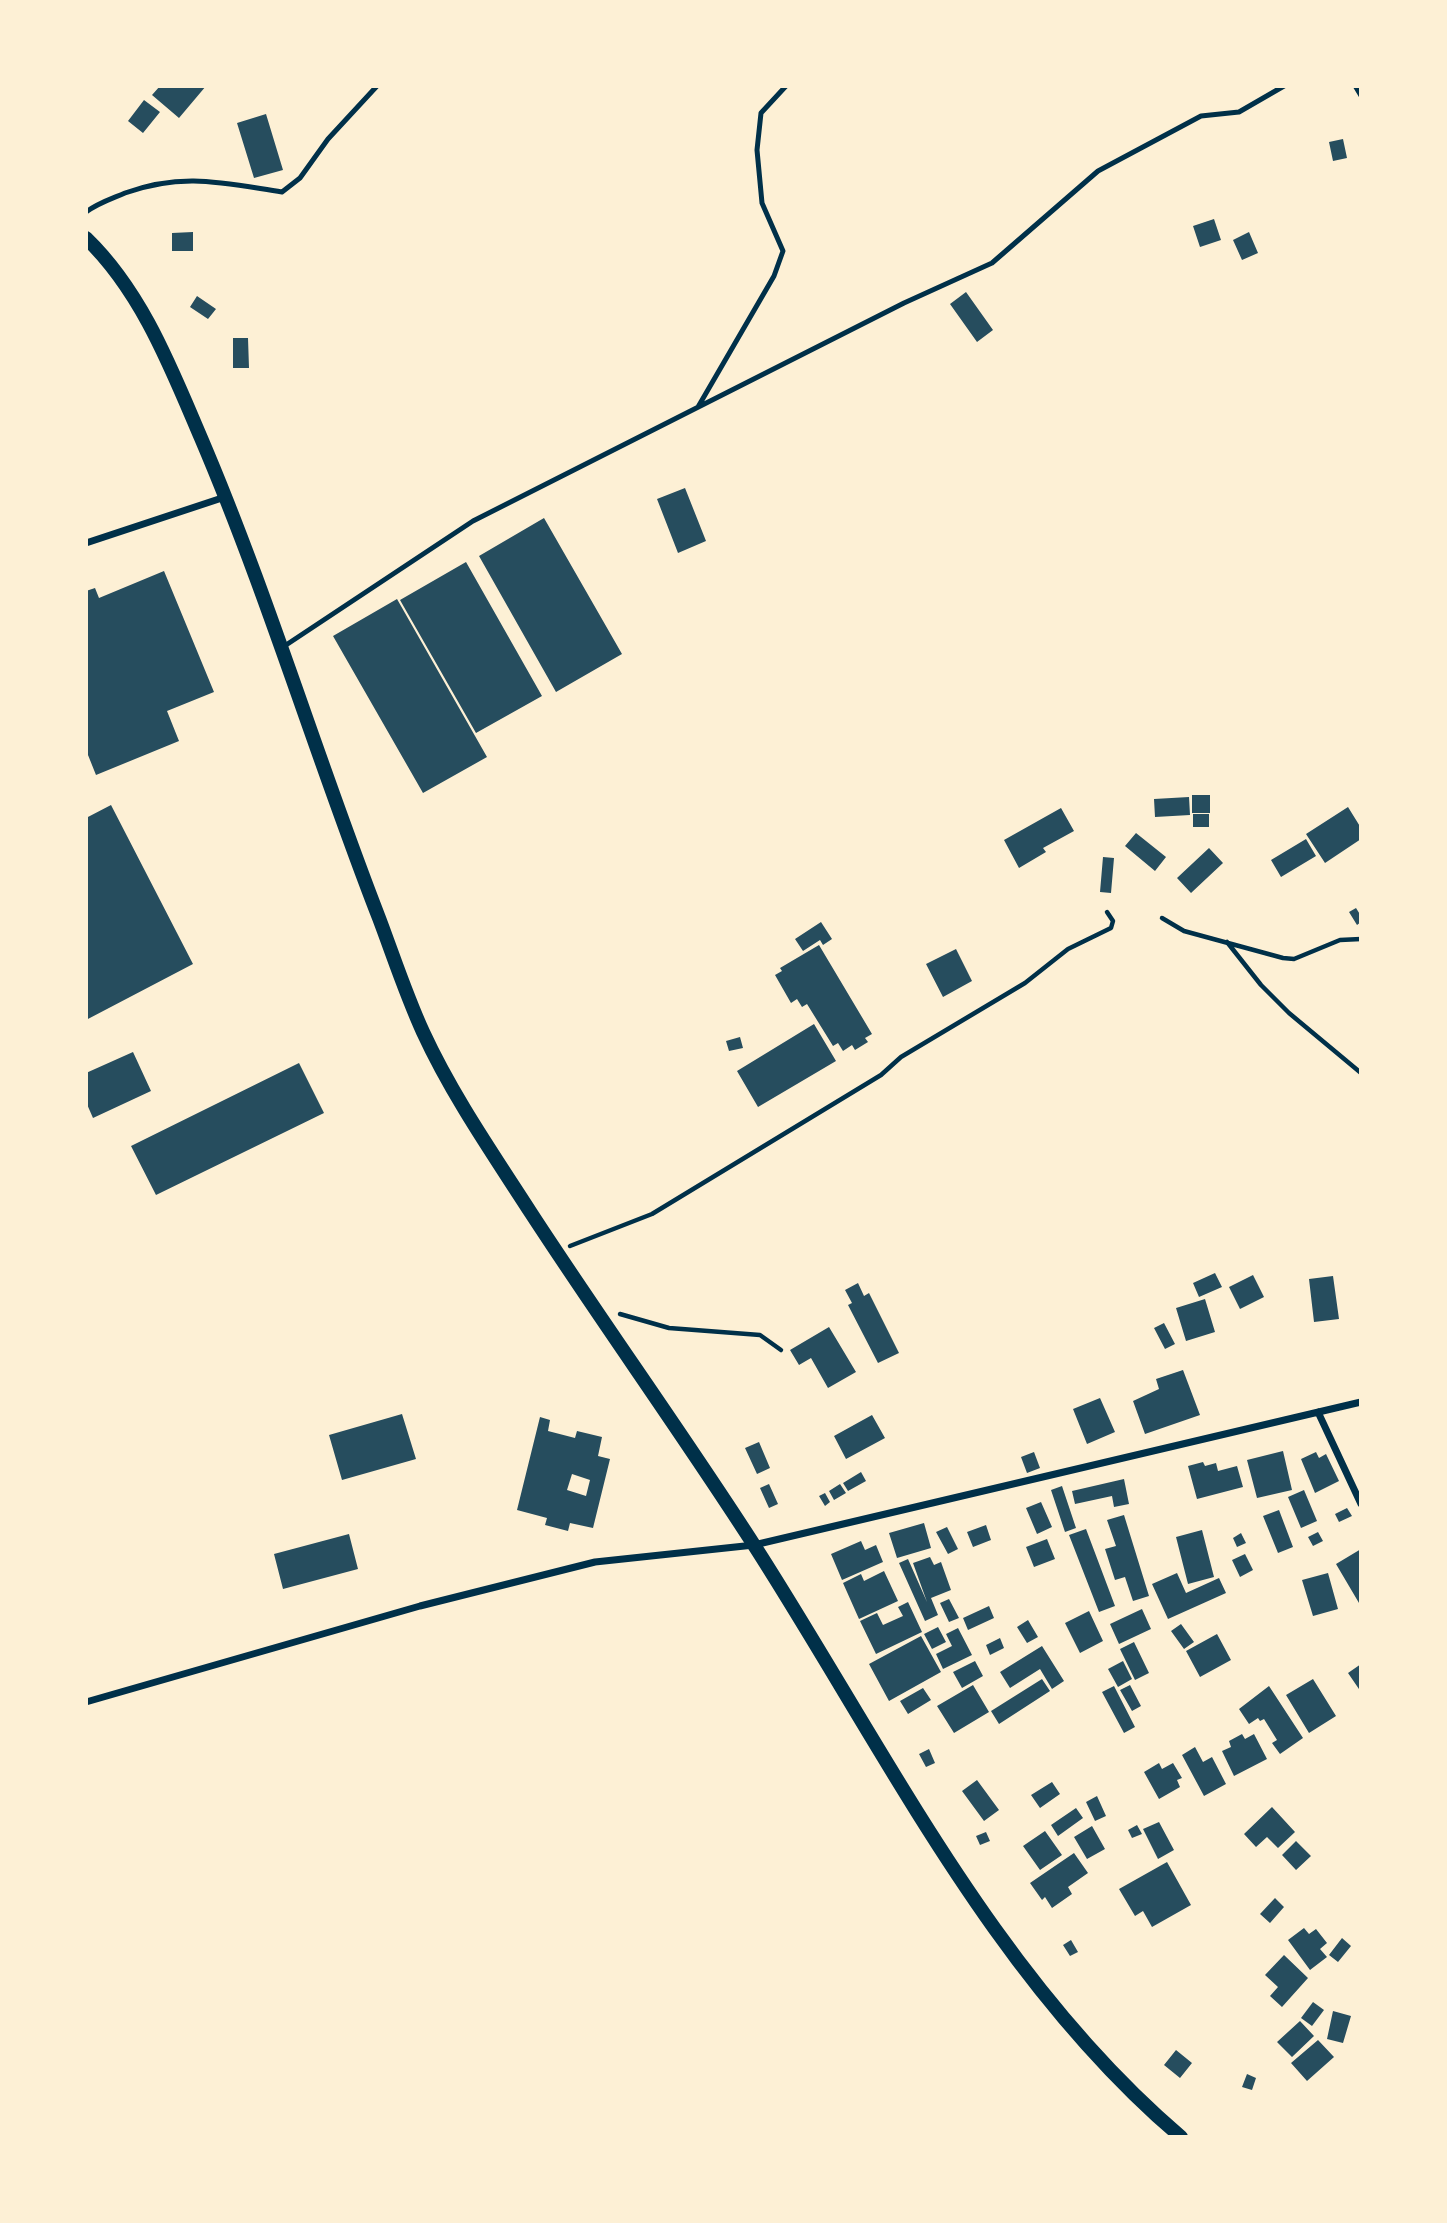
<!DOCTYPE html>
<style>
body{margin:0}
#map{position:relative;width:1447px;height:2223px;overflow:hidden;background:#fdf0d5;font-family:"Golos Text",sans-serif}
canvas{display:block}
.frame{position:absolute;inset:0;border:88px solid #fdf0d5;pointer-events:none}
</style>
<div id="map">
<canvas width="1447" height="2223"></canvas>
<div class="frame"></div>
</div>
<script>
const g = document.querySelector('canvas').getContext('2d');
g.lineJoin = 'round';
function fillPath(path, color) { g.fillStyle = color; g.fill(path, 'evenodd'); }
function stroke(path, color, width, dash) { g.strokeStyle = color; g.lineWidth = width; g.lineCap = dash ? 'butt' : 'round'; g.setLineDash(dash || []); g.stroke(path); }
fillPath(new Path2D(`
 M160 86H206L179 118 152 95Z
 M144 100 160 112 143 133 128 121Z
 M266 114 283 170 254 178 237 123Z
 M1343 139 1347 158 1333 161 1329 142Z
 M1214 219 1221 240 1200 247 1193 226Z
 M193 232V251H172V233Z
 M1249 232 1258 253 1242 260 1233 240Z
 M966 292 993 330 977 342 950 304Z
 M197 296 216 309 208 319 190 307Z
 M233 338H248L249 368H233Z
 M685 488 706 541 678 553 657 499Z
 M544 518 622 654 556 692 479 556Z
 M466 562 542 696 476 733 400 600Z
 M164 571 214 692 167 711 179 741 96 775 86 750V591L95 588 99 598Z
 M397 599 487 757 423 793 333 636Z
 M1192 795H1210V813H1192Z
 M1189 797 1190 815 1155 817 1154 799Z
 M111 805 193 964 86 1020V818Z
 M1348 807 1361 828V839L1325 863 1306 834Z
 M1061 808 1074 831 1043 848 1046 852 1019 868 1004 840Z
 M1193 814H1209V827H1193Z
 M1136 833 1166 857 1155 871 1125 846Z
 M1306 839 1316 856 1281 877 1271 860Z
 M1209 848 1223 863 1191 893 1177 878Z
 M1103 857 1114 858 1111 893 1100 892Z
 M1356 908 1361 916V922L1357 925 1349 912Z
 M821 922 832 939 823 945 820 940 803 951 795 939Z
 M819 945 872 1034 865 1038 868 1042 855 1050 852 1045 843 1051 838 1043 833 1046 807 1004 802 1007 797 999 791 1003 775 975 782 971 780 968Z
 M956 949 972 981 943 997 926 964Z
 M814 1024 836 1061 758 1107 737 1071Z
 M740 1037 743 1048 729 1051 726 1041Z
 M133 1052 151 1091 93 1118 86 1102V1073Z
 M299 1063 324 1113 156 1195 131 1146Z
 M1215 1273 1222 1287 1199 1297 1193 1283Z
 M1253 1275 1264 1297 1240 1309 1229 1287Z
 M1333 1276 1339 1319 1314 1322 1309 1279Z
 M858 1283 864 1296 869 1293 899 1353 878 1363 848 1305 852 1303 845 1290Z
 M1205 1299 1215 1332 1186 1341 1176 1308Z
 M1164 1323 1175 1344 1165 1349 1154 1328Z
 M829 1327 856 1372 828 1388 811 1358 799 1365 790 1350Z
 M1183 1370 1200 1415 1145 1434 1133 1401 1159 1389 1156 1379Z
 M1100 1398 1115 1432 1087 1444 1073 1409Z
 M402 1414 416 1459 342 1480 329 1435Z
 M872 1415 885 1438 846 1459 834 1436Z
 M540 1417 550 1420 548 1431 575 1438 577 1431 602 1437 598 1456 610 1459 593 1528 570 1523 568 1531 545 1525 547 1518 517 1510ZM572 1474 590 1480 586 1496 567 1490Z
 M759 1442 770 1468 757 1474 745 1448Z
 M1283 1451 1292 1490 1257 1498 1247 1460Z
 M1034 1452 1040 1468 1027 1473 1021 1457Z
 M1316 1452 1319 1458 1326 1454 1339 1481 1315 1493 1301 1459Z
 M1203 1462 1205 1466 1216 1463 1218 1471 1237 1466 1243 1487 1197 1499 1188 1466Z
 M861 1472 866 1481 848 1491 843 1483Z
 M1124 1479 1129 1504 1114 1507 1112 1496 1075 1504 1072 1491Z
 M769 1484 778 1504 769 1508 760 1488Z
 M840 1484 846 1493 834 1500 829 1491Z
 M1062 1486 1076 1528 1065 1532 1051 1490Z
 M1304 1490 1317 1521 1301 1528 1288 1497Z
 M825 1493 830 1502 825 1506 819 1496Z
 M1041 1502 1052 1527 1037 1534 1026 1508Z
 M1347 1508 1352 1516 1339 1522 1335 1514Z
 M1279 1510 1293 1547 1278 1553 1263 1516Z
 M1124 1515 1149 1596 1133 1601 1125 1577 1115 1580 1105 1549 1116 1546 1107 1520Z
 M924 1523 931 1548 897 1558 889 1533Z
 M986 1525 991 1540 973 1547 967 1532Z
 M947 1527 958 1549 948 1554 936 1532Z
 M1086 1529 1115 1606 1099 1612 1069 1535Z
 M1202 1530 1214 1577 1188 1584 1176 1537Z
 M1318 1532 1323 1541 1313 1546 1308 1537Z
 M1241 1533 1246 1543 1237 1547 1233 1538Z
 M349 1534 358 1569 283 1589 274 1554Z
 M1047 1539 1055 1559 1034 1567 1026 1547Z
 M861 1541 865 1550 876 1545 883 1562 842 1580 831 1554Z
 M1361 1549V1602L1359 1603 1336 1564Z
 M1245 1554 1253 1570 1240 1577 1232 1560Z
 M930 1557 934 1565 941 1562 951 1590 931 1598 938 1615 925 1621 899 1563 908 1559 927 1602 913 1563Z
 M884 1571 898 1601 859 1619 843 1583 861 1574 864 1581Z
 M1177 1573 1186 1593 1219 1578 1226 1593 1168 1619 1152 1584Z
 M1328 1573 1338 1609 1313 1616 1302 1580Z
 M949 1599 959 1618 949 1622 940 1603Z
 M908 1602 922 1632 876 1654 860 1621 877 1613 883 1625 903 1616 898 1607Z
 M989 1606 994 1618 968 1630 963 1618Z
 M1142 1609 1151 1629 1119 1644 1110 1624Z
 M1089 1611 1103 1641 1080 1653 1065 1623Z
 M1028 1620 1038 1637 1027 1643 1017 1627Z
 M1181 1624 1194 1642 1184 1649 1171 1631Z
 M938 1627 946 1642 932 1649 924 1634Z
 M958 1628 972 1655 943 1669 936 1654 952 1646 946 1634Z
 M1217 1634 1231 1660 1200 1677 1186 1651Z
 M921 1636 941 1672 889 1701 869 1664Z
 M1000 1638 1004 1648 990 1655 986 1645Z
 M1134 1642 1149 1673 1135 1680 1120 1649Z
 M1042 1646 1064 1681 1052 1689 1040 1669 1010 1688 1000 1672Z
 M975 1661 983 1676 962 1688 953 1672Z
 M1123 1661 1132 1679 1118 1687 1108 1669Z
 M1361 1664V1692L1348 1673Z
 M1042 1679 1050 1691 999 1724 991 1711Z
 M1313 1679 1336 1716 1309 1733 1286 1695Z
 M973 1685 989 1712 954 1733 937 1706Z
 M1130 1685 1141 1706 1132 1711 1120 1690Z
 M1114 1686 1135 1727 1124 1733 1102 1692Z
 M1269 1686 1303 1738 1280 1754 1272 1743 1277 1740 1264 1719 1260 1721 1258 1718 1249 1724 1239 1709Z
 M923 1688 931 1700 908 1714 900 1701Z
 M1242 1734 1245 1739 1254 1734 1267 1759 1234 1776 1222 1751 1231 1747 1229 1741Z
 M1195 1747 1203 1762 1212 1757 1226 1784 1204 1796 1182 1755Z
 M929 1749 935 1763 926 1767 919 1754Z
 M1159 1763 1162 1769 1173 1763 1182 1778 1177 1780 1180 1787 1159 1799 1144 1772Z
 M977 1780 999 1810 984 1821 962 1791Z
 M1052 1782 1060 1794 1040 1808 1031 1795Z
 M1097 1796 1106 1816 1095 1821 1086 1802Z
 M1272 1807 1295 1832 1278 1848 1267 1837 1256 1847 1244 1834Z
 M1076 1808 1083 1818 1058 1836 1051 1825Z
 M1159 1822 1174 1850 1158 1859 1143 1829Z
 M1137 1825 1142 1834 1132 1838 1128 1830Z
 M1092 1826 1105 1849 1087 1859 1074 1837Z
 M1045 1831 1062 1855 1040 1870 1023 1846Z
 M986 1832 990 1841 980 1845 976 1836Z
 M1296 1841 1311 1856 1296 1870 1282 1855Z
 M1074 1853 1088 1873 1068 1887 1072 1894 1052 1908 1045 1897 1042 1900 1030 1883Z
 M1167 1862 1191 1905 1152 1927 1143 1911 1135 1916 1119 1889Z
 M1275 1898 1284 1907 1270 1923 1260 1914Z
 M1304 1928 1309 1934 1316 1929 1327 1943 1320 1949 1327 1957 1310 1970 1288 1940Z
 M1342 1938 1351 1946 1338 1962 1329 1955Z
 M1071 1940 1078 1952 1070 1956 1063 1945Z
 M1284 1955 1308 1978 1282 2007 1270 1996 1278 1987 1265 1975Z
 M1313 2002 1324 2010 1312 2026 1301 2018Z
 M1333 2011 1351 2016 1343 2043 1327 2039Z
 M1300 2021 1314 2036 1292 2057 1277 2042Z
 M1318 2040 1334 2057 1307 2081 1291 2063Z
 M1176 2050 1192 2063 1180 2078 1164 2065Z
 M1247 2074 1256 2078 1252 2090 1242 2087Z`), '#264d5e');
stroke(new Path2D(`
 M1355 86 1361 96
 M1162 918 1184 931 1283 958 1294 959 1340 940 1361 939
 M1227 942 1261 985 1289 1013 1361 1073
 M570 1246 652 1214 881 1075 901 1057 1025 983 1068 949 1111 928 1113 921 1107 912
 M620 1314 669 1328 760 1335 781 1350`), '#003049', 4.5);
stroke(new Path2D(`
 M86 212C98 203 111 199 125 193 183 172 223 183 282 192L300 178 328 139 377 86
 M698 407 774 276 783 251 762 203 757 150 761 113 786 86
 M283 647 473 521 904 303 992 263 1098 171 1201 116 1239 112 1284 86`), '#003049', 5);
stroke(new Path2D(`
 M86 543 225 497
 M1318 1412 1361 1504
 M86 1702 420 1606 595 1562 754 1545 1361 1402`), '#003049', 7);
stroke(new Path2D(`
 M86 238C142 292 171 368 201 438 268 595 317 759 379 918 393 955 406 995 423 1032 452 1095 493 1154 531 1213 604 1325 682 1433 754 1545 885 1749 994 1978 1181 2137`), '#003049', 14);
</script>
